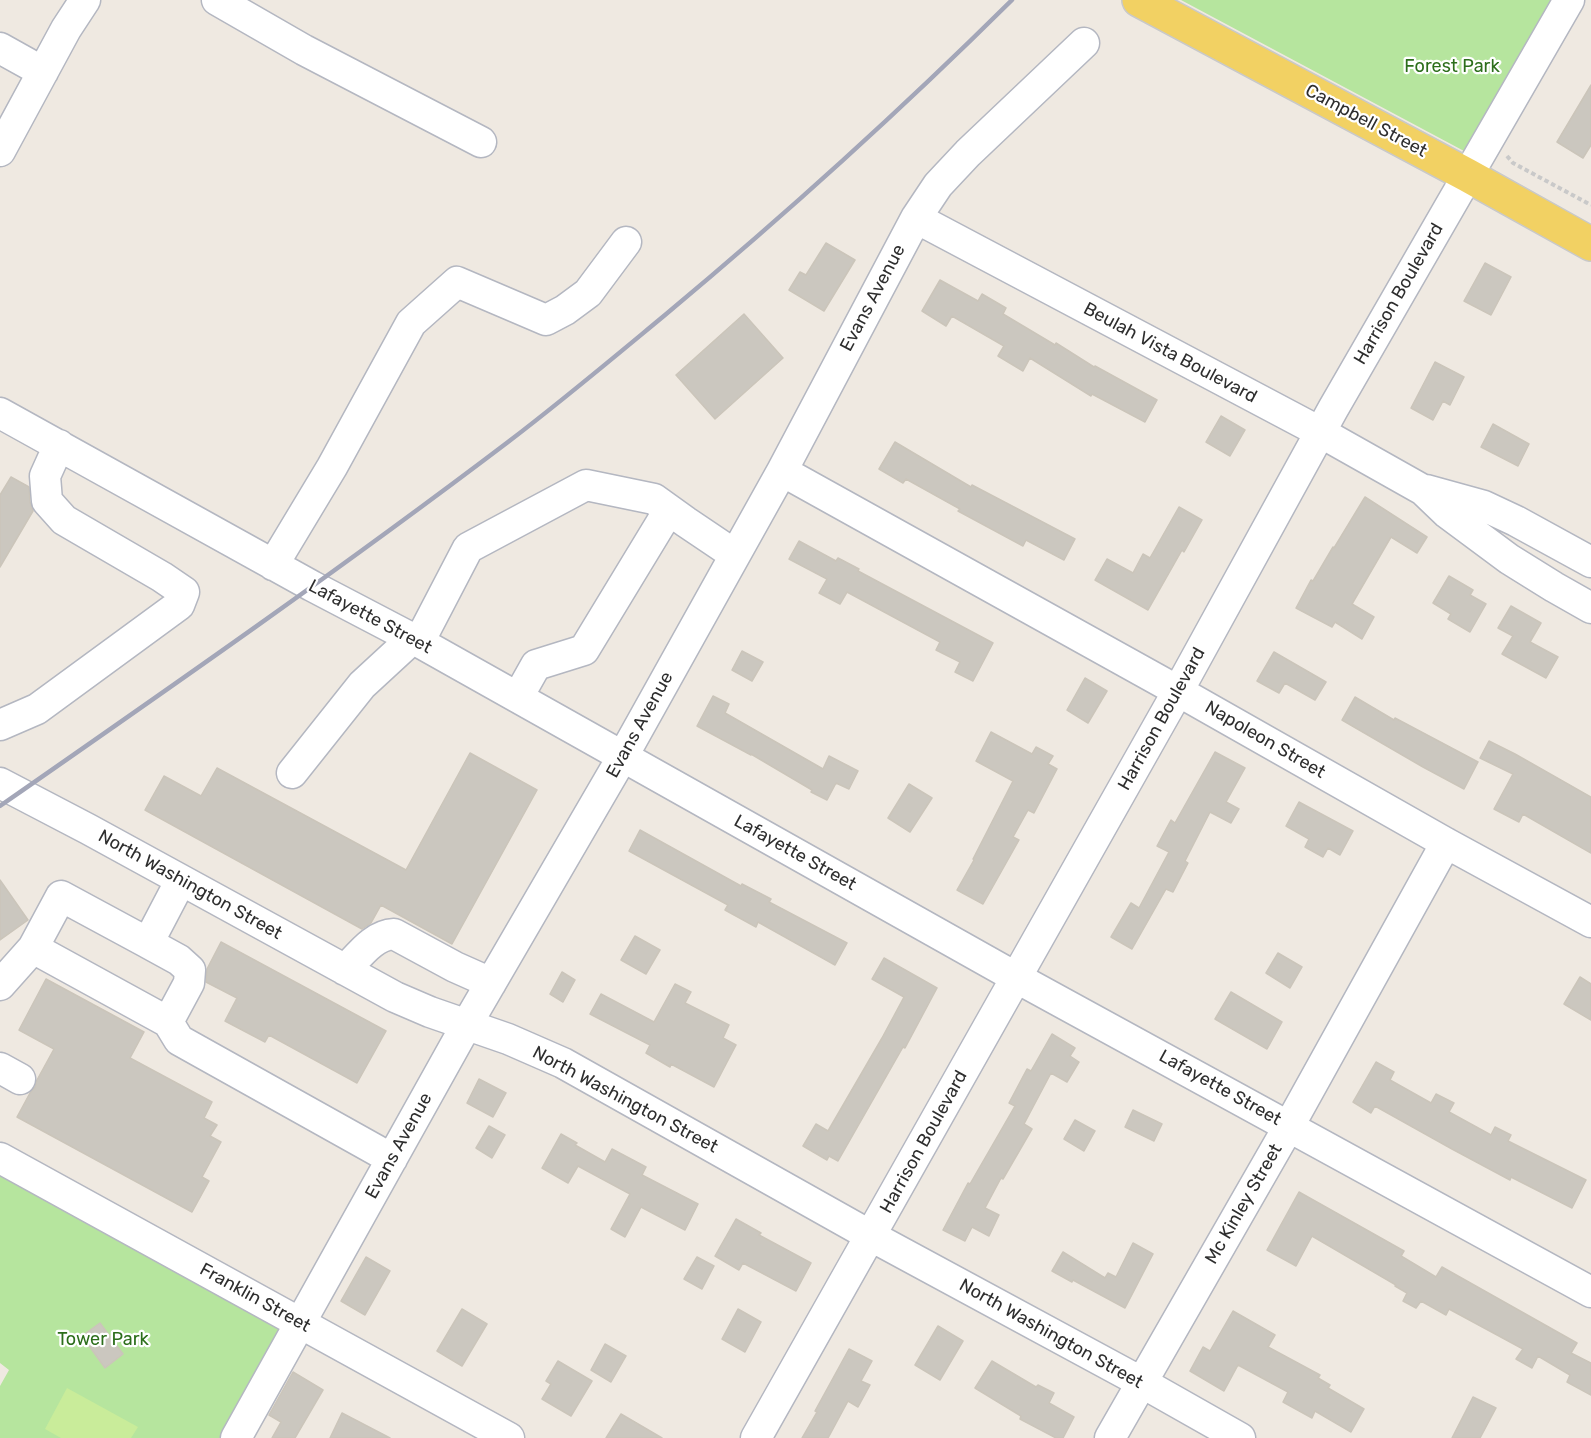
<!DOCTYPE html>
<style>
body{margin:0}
canvas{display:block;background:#efe9e1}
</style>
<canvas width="1591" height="1438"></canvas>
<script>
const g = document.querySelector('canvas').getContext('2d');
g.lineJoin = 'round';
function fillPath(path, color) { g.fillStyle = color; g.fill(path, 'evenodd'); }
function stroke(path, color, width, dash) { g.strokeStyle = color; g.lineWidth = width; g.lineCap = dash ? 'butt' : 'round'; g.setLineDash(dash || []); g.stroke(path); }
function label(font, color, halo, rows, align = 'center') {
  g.font = font + ' Rubik,sans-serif'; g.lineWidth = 4.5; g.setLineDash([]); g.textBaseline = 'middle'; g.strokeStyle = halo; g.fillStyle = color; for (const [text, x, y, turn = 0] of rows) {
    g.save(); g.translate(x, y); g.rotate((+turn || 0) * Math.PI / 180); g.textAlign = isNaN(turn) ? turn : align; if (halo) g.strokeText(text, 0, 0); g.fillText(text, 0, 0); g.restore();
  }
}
fillPath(new Path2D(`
 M1181 0H1569L1486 143 1464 151Z
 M0 1176 117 1237 281 1329 220 1438H0V1386L9 1370 0 1363Z`), '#b6e59e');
fillPath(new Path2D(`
 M67 1388 138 1427 131 1438H61L45 1429Z`), '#c9ec9a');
const building = new Path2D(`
 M1591 85V145L1583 158 1557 142Z
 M826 243 855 260 824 311 789 290 800 272 806 275Z
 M1485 263 1511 277 1491 315 1464 301Z
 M940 280 978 301 982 294 1006 308 1003 314 1055 345 1056 343 1094 367 1095 366 1157 400 1145 422 1092 394 1091 396 1030 358 1023 371 998 356 1004 346 952 316 946 326 922 311Z
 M744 314 783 358 715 419 676 375Z
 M1435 362 1464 377 1450 405 1443 401 1433 420 1411 408Z
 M1221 416 1245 430 1230 456 1206 442Z
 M1493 424 1529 444 1518 466 1481 447Z
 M895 442 971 487 972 485 1075 539 1064 560 1026 540 1023 546 958 511 960 509 906 479 903 483 879 469Z
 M11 477 29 487 30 502 33 511 0 567V495Z
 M1365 497 1427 537 1417 553 1391 537 1352 604 1374 617 1362 639 1335 622 1332 627 1296 608 1311 580 1313 581 1333 547 1334 548Z
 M1179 507 1202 520 1184 552 1182 550 1148 610 1095 580 1107 559 1133 573 1143 554 1150 558Z
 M799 541 836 561 838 558 859 569 858 571 993 643 973 681 955 672 960 662 936 650 940 642 847 592 840 604 819 593 827 579 789 559Z
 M1449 576 1473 590 1470 595 1486 604 1470 632 1448 619 1451 614 1433 603Z
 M1511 606 1541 623 1530 642 1558 657 1546 678 1502 654 1513 636 1498 628Z
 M742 651 763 662 752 681 732 670Z
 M1274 652 1326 682 1315 700 1285 683 1279 693 1257 681Z
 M1085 678 1107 691 1088 723 1067 710Z
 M713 696 729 704 725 713 823 769 829 756 858 771 849 789 836 783 827 800 811 792 812 790 751 754V755L697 726Z
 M1355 697 1394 720 1395 718 1478 762 1464 789 1423 767 1342 720Z
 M991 732 1032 754 1036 747 1053 756 1048 764 1057 769 1034 813 1028 810 1013 837 1019 840 983 904 957 890 974 860 973 859 1013 781 976 761Z
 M1489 741 1515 754 1591 797V853L1523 814 1519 822 1494 809 1513 774 1480 758Z
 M1215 752 1245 768 1226 802 1239 809 1231 823 1210 812 1185 861 1188 863 1173 892 1166 889 1132 949 1111 937 1131 903 1139 908 1169 852 1157 846 1171 820 1175 823Z
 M470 753 537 790 452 944 381 905 371 923 362 929 145 810 164 776 201 796 217 768 406 870Z
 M909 784 932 798 910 832 888 818Z
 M1299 802 1353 831 1340 855 1328 848 1323 857 1305 847 1309 839 1286 826Z
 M640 830 741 886 742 884 771 899 769 902 847 943 835 965 758 922 756 927 725 910 728 905 629 851Z
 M0 880 28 920 0 940Z
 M635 936 660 950 646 974 621 960Z
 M221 942 386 1031 357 1083 269 1035 265 1042 225 1021 237 998 206 982 207 969Z
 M1278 953 1302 967 1290 988 1266 973Z
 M884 958 937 988 905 1048 903 1047 838 1161 829 1156 827 1160 803 1146 816 1124 828 1131 882 1038 904 997 872 979Z
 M562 972 575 980 563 1002 550 994Z
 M1580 977 1591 984V1020L1564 1004Z
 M46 979 144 1032 130 1058 212 1102 204 1118 217 1125 210 1136 221 1142 202 1177 209 1181 192 1212 17 1117 30 1093 35 1087 37 1080 54 1049 19 1030Z
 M675 984 691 992 685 1003 729 1025 723 1038 736 1045 714 1087 671 1064 670 1067 646 1053 650 1045 590 1014 601 994 654 1022Z
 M1231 992 1282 1022 1267 1049 1215 1019Z
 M1052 1034 1075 1048 1070 1056 1079 1062 1067 1082 1051 1073 1024 1124 1032 1129 1003 1179 1001 1178 985 1208 999 1215 989 1236 972 1227 965 1241 943 1230 968 1183 970 1184 1015 1106 1009 1103 1027 1069 1031 1071Z
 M1376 1062 1394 1072 1390 1080 1431 1103 1436 1094 1454 1103 1449 1112 1491 1135 1495 1127 1511 1135 1508 1141 1586 1180 1572 1208 1511 1177 1510 1180 1452 1149 1375 1106 1371 1113 1353 1102Z
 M479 1079 506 1093 493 1117 467 1103Z
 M1133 1110 1162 1124 1154 1141 1125 1127Z
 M1075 1120 1095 1131 1084 1151 1064 1139Z
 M489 1126 505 1135 492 1158 476 1148Z
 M561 1134 577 1143 575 1145 605 1162 612 1149 646 1167 642 1175 698 1204 685 1230 641 1207 625 1237 611 1229 630 1194 578 1166 568 1183 542 1168Z
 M1299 1192 1404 1251 1401 1256 1436 1277 1442 1267 1577 1343 1571 1353 1591 1363V1395L1567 1382 1570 1375 1538 1356 1532 1368 1516 1359 1523 1349 1449 1309 1446 1315 1421 1301 1416 1308 1403 1301 1407 1293 1395 1286 1396 1285 1312 1236 1296 1266 1267 1250Z
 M736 1219 761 1233 759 1235 811 1263 796 1291 743 1263 739 1270 715 1256Z
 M1133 1243 1153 1254 1125 1308 1073 1280 1072 1282 1052 1271 1063 1252 1105 1278 1108 1273 1116 1277Z
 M366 1257 390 1271 365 1315 341 1301Z
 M697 1257 714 1266 702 1289 684 1279Z
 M462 1309 487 1324 462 1366 437 1351Z
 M738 1309 761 1322 745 1352 722 1339Z
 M1233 1311 1275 1335 1268 1347 1320 1375 1318 1378 1330 1385 1328 1388 1364 1409 1351 1432 1315 1411 1312 1418 1283 1402 1288 1392 1238 1365 1224 1391 1190 1371 1203 1347 1210 1351Z
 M100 1323 123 1354 105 1368 82 1336Z
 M938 1326 963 1341 940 1380 915 1365Z
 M605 1344 626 1356 611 1382 591 1370Z
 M849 1349 872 1361 861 1381 870 1385 858 1407 848 1401 828 1438H802L817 1412 815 1411Z
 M558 1361 592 1381 571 1416 542 1399 551 1384 546 1381Z
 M992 1361 1036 1387 1038 1385 1054 1393 1049 1403 1074 1417 1063 1438H1056L1020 1419 1021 1416 975 1388Z
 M293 1372 323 1390 295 1438H272L281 1422 269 1415Z
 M1473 1397 1496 1408 1480 1438H1452Z
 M342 1413 390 1438H330Z
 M621 1414 662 1438H606Z`);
fillPath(building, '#cbc7bf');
stroke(building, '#cbc5ba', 1.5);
const minor = new Path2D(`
 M217 0 304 50 481 142
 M0 48 43 72
 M0 151 66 29 85 0
 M916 218 1320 432 1423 490 1447 513 1509 559 1554 587 1591 608
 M0 413 312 586 419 642 1017 978 1591 1292
 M782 471 1178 691 1446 843 1591 922
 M1426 490 1484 506 1516 521 1591 562
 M273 565 332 467 411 323 457 282 546 320 565 310 588 293 626 242
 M419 642 468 548 586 485 654 499 686 522 735 555
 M518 697 536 665 584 650 669 510
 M0 725 37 709 179 605 184 592 162 577 64 520 47 501 45 476 59 445
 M292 773 362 685 413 638
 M0 783 88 829 395 997 430 1012 508 1039 563 1063 871 1236 1141 1382 1240 1438
 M181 880 148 943 61 896 33 948 168 1022 179 1040 392 1159
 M148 943 179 960 190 970 189 983 168 1022
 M345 970C359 956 373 935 394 934L455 967 491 983
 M0 985 33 948
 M0 1068 20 1079
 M0 1158 509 1438
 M236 1438 467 1024 623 756 782 471 916 218 938 185 968 153 1084 43
 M756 1438 1178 691 1333 409 1569 0
 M1110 1438 1289 1126 1446 843`);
const major = new Path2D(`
 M1139 0 1467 175 1591 244`);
stroke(minor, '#b4b7c1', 33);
stroke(major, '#c9c9c9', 36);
stroke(new Path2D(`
 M1507 156 1513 163 1591 205`), '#c9c9c9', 4, [4.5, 3]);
stroke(minor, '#fff', 30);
stroke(major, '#f2d163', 33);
stroke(new Path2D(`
 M0 806C171 687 342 568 508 442 562 401 613 358 665 315 785 215 901 110 1012 0`), '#a3a6b8', 4.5);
label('18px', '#2c6e1b', '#fff', [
 ["Forest Park",1452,67],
 ["Tower Park",103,1340]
]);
label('18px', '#2e2e2e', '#fff', [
 ["Campbell Street",1366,121,28],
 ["Harrison Boulevard",1399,294,-60],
 ["Evans Avenue",873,298,-62],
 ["Beulah Vista Boulevard",1170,353,28],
 ["Lafayette Street",370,617,28],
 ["Harrison Boulevard",1162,719,-61],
 ["Evans Avenue",640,725,-61],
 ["Napoleon Street",1265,740,30],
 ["Lafayette Street",795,853,29],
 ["North Washington Street",190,885,29],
 ["Lafayette Street",1220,1088,29],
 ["North Washington Street",625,1100,28],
 ["Harrison Boulevard",924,1142,-61],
 ["Evans Avenue",399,1146,-61],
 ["Mc Kinley Street",1244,1204,-60],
 ["Franklin Street",255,1298,29],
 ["North Washington Street",1051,1334,29]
]);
</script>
